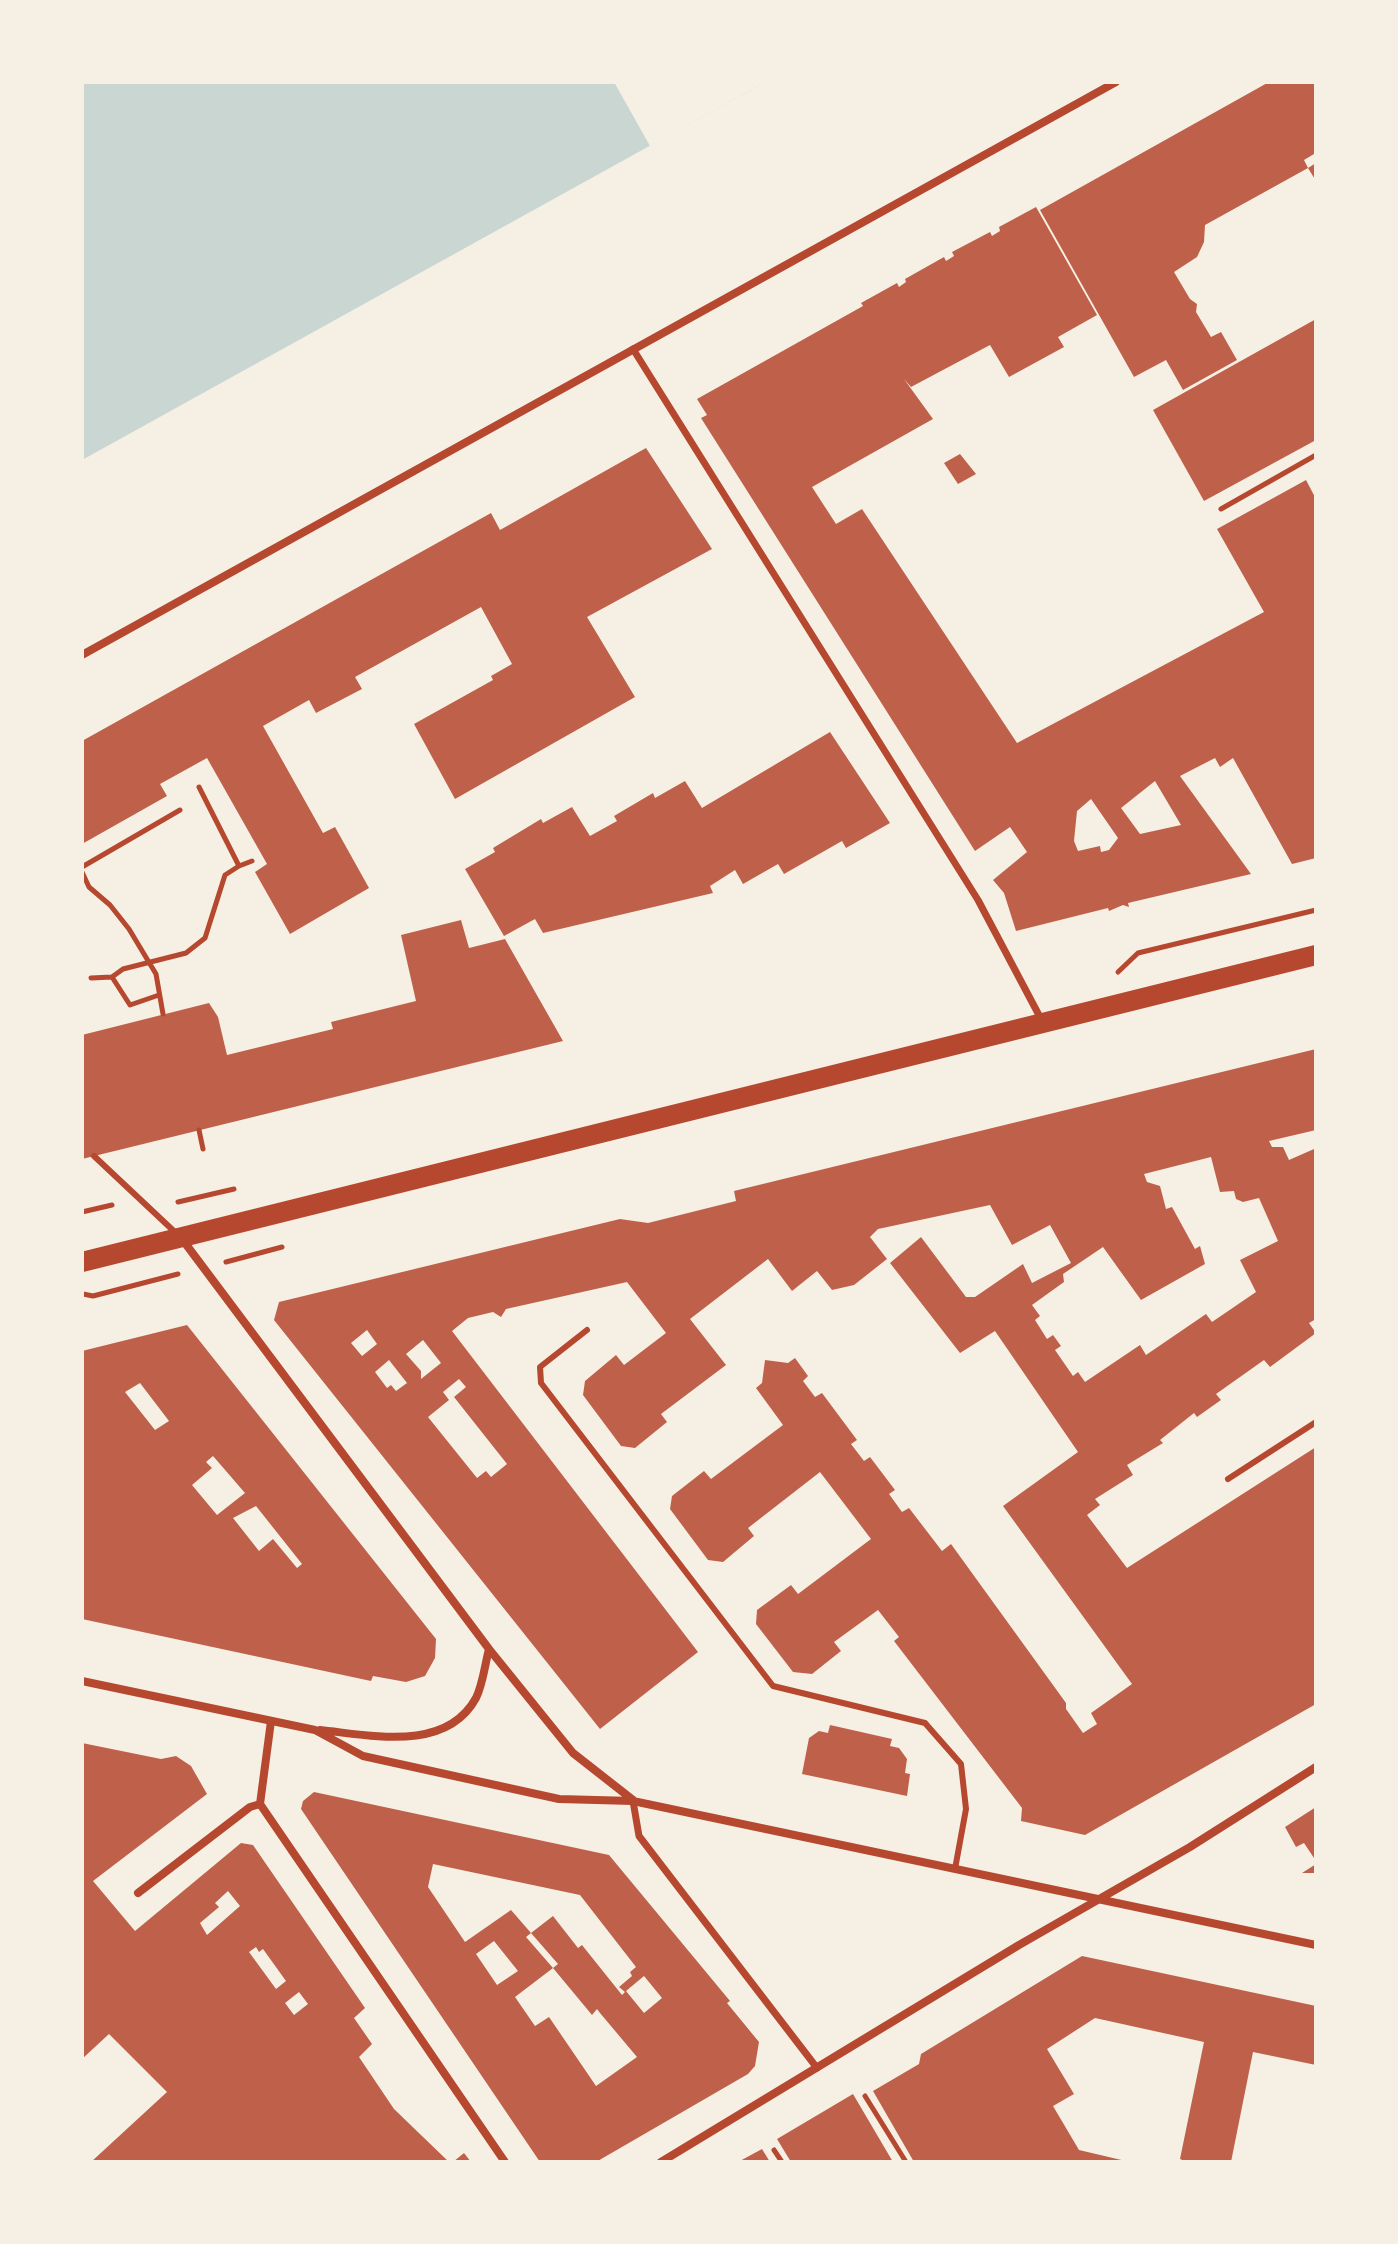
<!DOCTYPE html>
<style>
body{margin:0}
#map{position:relative;width:1398px;height:2244px;overflow:hidden;background:#f6efe4;font-family:"Noto Sans",sans-serif}
canvas{display:block}
.frame{position:absolute;inset:0;border:84px solid #f6efe4;pointer-events:none}
</style>
<div id="map">
<canvas width="1398" height="2244"></canvas>
<div class="frame"></div>
</div>
<script>
const g = document.querySelector('canvas').getContext('2d');
g.lineJoin = 'round';
function fillPath(path, color) { g.fillStyle = color; g.fill(path, 'evenodd'); }
function stroke(path, color, width, dash) { g.strokeStyle = color; g.lineWidth = width; g.lineCap = dash ? 'butt' : 'round'; g.setLineDash(dash || []); g.stroke(path); }
fillPath(new Path2D(`
 M82 82H765L82 460Z`), '#c9d6d2');
fillPath(new Path2D(`
 M614 82H765L650 146Z`), '#f6efe4');
fillPath(new Path2D(`
 M1269 82H1316V158L1314 154 1304 160 1308 168 1205 225 1204 242 1197 257 1174 272 1190 299 1197 304 1196 312 1211 337 1221 332 1237 360 1183 390 1166 360 1134 377 1040 210Z
 M1316 163V181L1308 168Z
 M1036 207 1097 315 1058 337 1064 347 1009 377 990 345 911 387 904 379 933 419 812 487 836 524 862 509 1017 743 1264 612 1217 529 1306 480 1316 499V858L1292 864 1233 758 1220 767 1215 758 1180 776 1251 874 1128 903 1129 907 1123 905 1109 911 1108 908 1016 931 1004 893 993 880 1027 852 1010 827 975 851 701 418 707 415 697 399 863 306 861 303 897 283 899 287 906 282 905 279 944 257 946 261 954 256 952 252 990 232 992 236 1000 231 999 227ZM1155 781 1181 825 1140 834 1121 808ZM1091 799 1118 838 1109 850 1101 852 1100 846 1078 851 1074 841 1077 811Z
 M1316 319V440L1204 501 1153 410Z
 M646 448 712 549 587 617 635 697 455 799 414 724 493 680 491 676 512 664 481 607 355 677 362 689 316 713 309 700 263 726 323 833 335 827 369 888 290 934 255 872 267 864 207 758 160 784 167 796 82 844V741L491 513 500 530Z
 M960 454 976 474 958 484 944 463Z
 M830 732 890 823 846 848 842 841 784 874 778 864 743 884 735 870 710 886 713 893 543 933 535 919 504 936 465 869 495 852 493 848 541 819 543 823 572 807 590 836 617 821 614 816 653 793 655 798 685 781 702 808Z
 M461 920 469 948 505 939 563 1041 82 1159V1035L209 1003 218 1017 227 1055 333 1029 331 1022 416 1001 401 935Z
 M1316 1049V1130L1269 1141 1272 1147H1283L1289 1160 1314 1149 1316 1154V1319L1309 1323 1316 1333 1270 1367 1264 1360 1216 1394 1221 1400 1197 1417 1194 1413 1160 1440 1163 1443 1127 1465 1133 1475 1095 1499 1100 1505 1087 1515 1127 1568 1316 1447V1704L1085 1835 1021 1821 1022 1808 894 1641 899 1637 878 1610 834 1642 841 1651 812 1674 793 1672 756 1624 757 1610 791 1585 798 1594 871 1539 820 1472 748 1528 754 1536 723 1562 708 1560 670 1509 672 1496 704 1471 711 1479 783 1425 756 1388 762 1383 765 1360 788 1363 795 1358 808 1376 803 1381 815 1397 822 1393 857 1440 851 1444 864 1461 870 1457 895 1490 889 1494 902 1512 909 1508 942 1551 951 1544 1066 1703V1709L1083 1733 1097 1724 1091 1713 1132 1684 1003 1506 1078 1452 995 1331 960 1353 890 1263 921 1237 966 1297H975L1023 1264 1032 1283 1071 1263 1050 1225 1012 1245 990 1205 878 1229 870 1237 887 1259 854 1285 832 1290 817 1271 792 1291 768 1259 690 1319 726 1365 661 1414 667 1422 635 1448 621 1446 583 1395 585 1381 616 1355 624 1365 666 1333 627 1282 506 1309 501 1317 493 1312 468 1318 452 1331 698 1652 600 1729 274 1320 279 1302 620 1219 648 1223 736 1201 734 1191ZM1211 1157 1220 1192 1234 1191 1236 1199 1243 1202 1259 1198 1278 1241 1240 1260 1256 1292 1212 1322 1206 1314 1146 1355 1140 1345 1085 1382 1078 1372 1073 1376 1055 1350 1061 1346 1053 1335 1047 1339 1035 1320 1040 1316 1032 1305 1064 1282 1063 1274 1103 1247 1141 1300 1205 1264 1200 1246 1195 1249 1172 1207 1166 1209 1160 1186 1147 1182 1144 1174ZM367 1330 377 1344 362 1356 351 1343ZM423 1340 441 1363 421 1379V1371L406 1354ZM389 1360 407 1383 396 1391 391 1385 387 1388 375 1372ZM459 1379 466 1387 454 1397 507 1464 491 1477 486 1471 477 1478 428 1417 449 1400 443 1392Z
 M187 1325 436 1639 435 1658 425 1676 406 1682 373 1676 371 1681 82 1619V1351ZM140 1383 169 1421 155 1430 125 1392ZM213 1456 245 1493 217 1515 192 1485 212 1468 206 1462ZM256 1506 302 1564 297 1568 273 1539 259 1551 233 1518Z
 M830 1725 892 1739 890 1746 899 1748 907 1759 905 1773 910 1774 907 1796 802 1774 809 1738 819 1731 828 1733Z
 M82 1743 161 1759 176 1756 191 1766 207 1794 93 1881 135 1931 241 1843 253 1845 365 2008 354 2018 372 2044 359 2057 394 2109 449 2162H91L167 2092 109 2034 82 2059ZM228 1891 240 1906 207 1935 200 1923 219 1907 215 1903ZM256 1947 259 1952 263 1949 286 1981 276 1989 249 1952ZM299 1992 308 2004 294 2015 285 2003Z
 M314 1792 609 1855 730 2001 727 2003 759 2042 755 2066 748 2074 596 2162H540L301 1809 303 1801ZM433 1864 580 1895 636 1967 630 1972 632 1976 619 1987 625 1992 622 1995 582 1945 578 1948 553 1916 531 1933 511 1910 465 1942 428 1887ZM531 1933 558 1964 553 1968 526 1937ZM494 1941 518 1971 497 1985 476 1954ZM553 1968 592 2015 597 2009 600 2013 637 2057 596 2086 549 2017 535 2026 515 1997ZM644 1976 662 1998 644 2013 626 1991Z
 M1316 1807V1861L1304 1843 1296 1847 1285 1827Z
 M1316 1864V1873H1302Z
 M1082 1956 1316 2006V2065L1253 2052 1231 2162H1187L1180 2159 1204 2042 1095 2018 1047 2049 1074 2094 1053 2106 1079 2150 1130 2162H914L873 2091 919 2064 921 2054Z
 M853 2094 893 2162H791L777 2139Z
 M762 2149 770 2162H738Z
 M464 2153 471 2162H453Z`), '#bf614a');
stroke(new Path2D(`
 M1221 509 1316 455
 M239 866 252 861
 M82 867 180 810
 M82 872 89 887 110 905 129 929 156 974 163 1014
 M1118 972 1138 953 1316 910
 M112 977 130 1005 159 995
 M91 978 112 977 123 969 186 953 205 938 225 875 239 866 199 787
 M199 1130 203 1149
 M178 1202 234 1189
 M82 1212 112 1205
 M226 1262 282 1247
 M83 1294 93 1296 178 1274
 M865 2096 906 2162
 M774 2150 782 2162`), '#b5482f', 5);
stroke(new Path2D(`
 M94 1156 178 1235
 M587 1330 540 1367 541 1383 773 1686 925 1723 961 1764 966 1809 955 1869
 M1228 1479 1316 1422`), '#b5482f', 6);
stroke(new Path2D(`
 M633 349 978 900 1041 1019
 M633 1801 639 1836 817 2068`), '#b5482f', 7);
stroke(new Path2D(`
 M82 655 1116 82
 M182 1239 489 1649 573 1753 633 1800
 M82 1681 315 1730 363 1756 559 1799 633 1801 1316 1945
 M271 1721 260 1804 505 2162
 M320 1730C370 1735 446 1753 476 1698 483 1684 485 1664 489 1649
 M138 1893 250 1807 260 1804
 M661 2162 1019 1945 1190 1847 1316 1767`), '#b5482f', 8);
stroke(new Path2D(`
 M82 1262 1316 955`), '#b5482f', 20);
</script>
